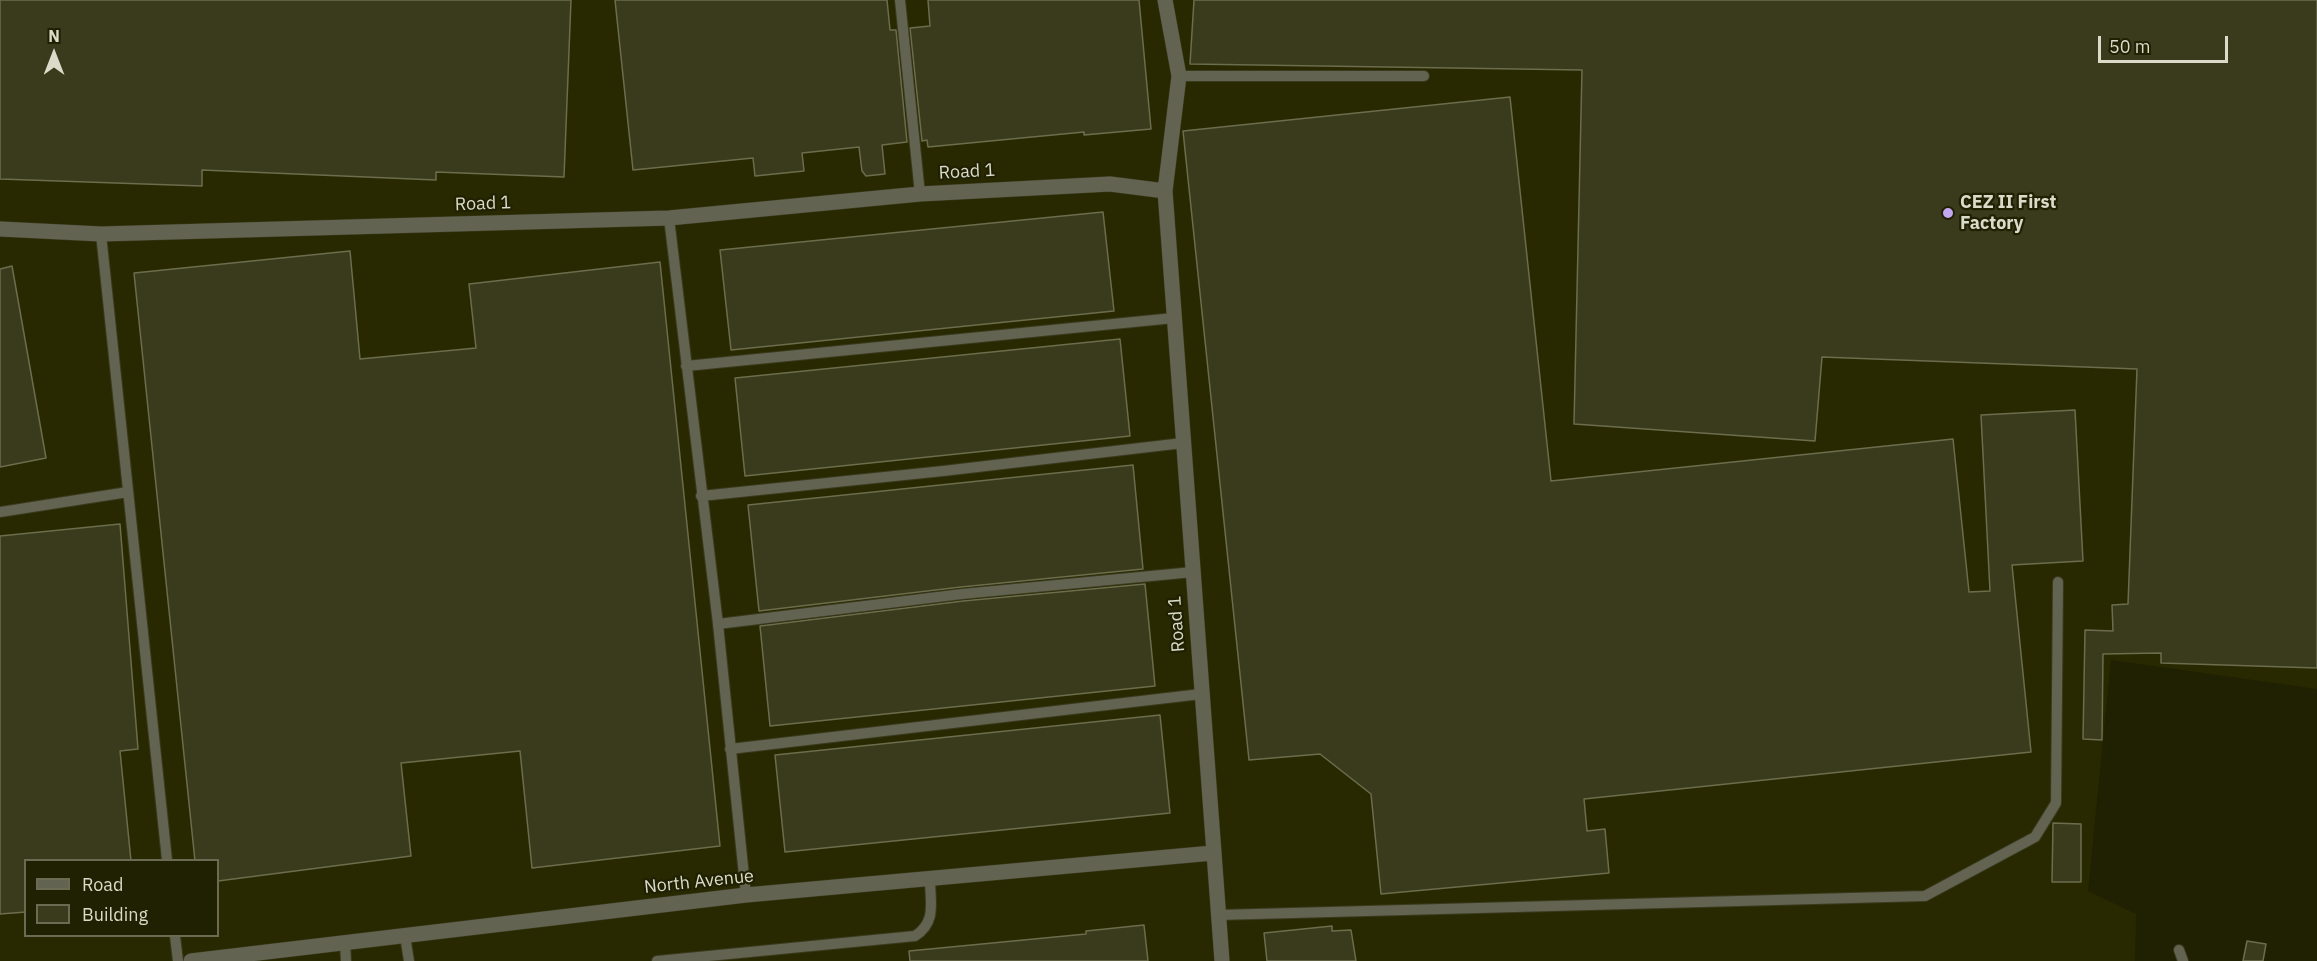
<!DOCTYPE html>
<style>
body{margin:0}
#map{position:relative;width:2317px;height:961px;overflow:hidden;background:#202002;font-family:"IBM Plex Sans",sans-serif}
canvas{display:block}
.legend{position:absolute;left:24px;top:859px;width:195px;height:78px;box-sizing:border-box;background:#202002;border:2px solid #6a6b52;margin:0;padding:8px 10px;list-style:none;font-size:18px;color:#dadbc9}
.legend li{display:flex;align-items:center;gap:12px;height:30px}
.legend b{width:30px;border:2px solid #6a6b52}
.north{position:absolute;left:24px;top:24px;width:60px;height:60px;-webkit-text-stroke:4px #202002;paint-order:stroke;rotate:0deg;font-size:16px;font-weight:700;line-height:24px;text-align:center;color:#dadbc9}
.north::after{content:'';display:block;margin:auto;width:21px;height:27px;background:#dadbc9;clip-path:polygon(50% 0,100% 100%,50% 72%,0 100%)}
.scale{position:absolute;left:2098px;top:36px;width:130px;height:27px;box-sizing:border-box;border:3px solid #dadbc9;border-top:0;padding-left:8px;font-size:18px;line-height:21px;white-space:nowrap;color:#dadbc9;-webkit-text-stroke:4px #202002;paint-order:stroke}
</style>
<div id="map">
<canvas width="2317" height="961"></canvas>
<ul class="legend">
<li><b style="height:8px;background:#626350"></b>Road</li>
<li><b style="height:16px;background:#3a3b1c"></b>Building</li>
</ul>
<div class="north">N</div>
<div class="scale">50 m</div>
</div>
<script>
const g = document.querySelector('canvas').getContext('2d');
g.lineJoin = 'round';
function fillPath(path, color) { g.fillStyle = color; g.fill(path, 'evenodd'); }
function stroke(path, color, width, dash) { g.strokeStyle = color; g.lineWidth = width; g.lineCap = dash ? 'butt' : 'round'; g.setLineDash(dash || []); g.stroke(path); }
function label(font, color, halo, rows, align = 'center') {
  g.font = font + ' "IBM Plex Sans",sans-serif'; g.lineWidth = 4.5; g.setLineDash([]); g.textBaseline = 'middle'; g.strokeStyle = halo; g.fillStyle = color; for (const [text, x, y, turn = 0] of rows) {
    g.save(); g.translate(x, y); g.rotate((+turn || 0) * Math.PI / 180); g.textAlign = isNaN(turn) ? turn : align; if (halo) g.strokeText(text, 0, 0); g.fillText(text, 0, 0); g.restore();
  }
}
fillPath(new Path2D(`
 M0 0H2317V689L2111 660 2088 891 2136 914 2135 961H0ZM26 860H218V936H26Z`), '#292901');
const building = new Path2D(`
 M0 0H571L564 177 436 172V180L202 170V186L0 179Z
 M615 0H887L890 30H896L907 142 882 145 885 174 866 176 862 171 859 147 802 153 804 171 755 176 753 158 633 170Z
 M928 0H1139L1151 129 1084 135V132L928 147 927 140 922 141 910 28 930 26Z
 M1194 0H2317V668L2161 663V653L2103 654 2102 740 2083 739 2085 630 2113 631 2112 605 2128 604 2137 369 1822 357 1815 441 1574 424 1582 70 1190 64Z
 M1510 97 1551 481 1953 439 1969 592 1990 591 1981 415 2075 410 2083 561 2012 565 2031 752 1584 799 1587 831 1605 829 1609 873 1381 894 1371 794 1320 754 1249 760 1183 131Z
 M1103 212 1114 311 731 350 720 250Z
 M350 251 360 359 476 348 469 284 660 262 720 846 532 868 520 751 401 763 411 856 218 881V861H195L134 273Z
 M12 266 46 458 0 467V269Z
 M1120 339 1130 436 745 476 735 378Z
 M1133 465 1143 569 961 587 759 611 748 505Z
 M120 524 138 749 120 751 131 861H26V912L0 914V536Z
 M1145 584 1155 686 770 726 760 626 963 601Z
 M1160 715 1170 813 785 852 775 755Z
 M2053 823 2081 824V882H2052Z
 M1144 925 1148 961H910L909 951 1086 934V931Z
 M1332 926V931L1351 930 1356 961H1267L1264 933Z
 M2247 941 2266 944 2263 961H2243Z`);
fillPath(building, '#3a3b1c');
stroke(building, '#6c6d4d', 1.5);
const lane = new Path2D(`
 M900 0 920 194
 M1179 76H1424
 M669 218 718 624 746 895
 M101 234 167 860
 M686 366 1174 318
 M701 496 943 471 1183 443
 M0 512 128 492
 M718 624 962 594 1193 572
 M730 749 1201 694
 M1218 915 1925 896 2035 837 2056 803 2058 582
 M175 936 178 961
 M405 936 409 961
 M345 943 346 961
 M2179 950 2183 961
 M657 961 915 936C937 922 930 902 930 879`);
const street = new Path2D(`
 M1165 0 1179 76 1165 191 1222 961
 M0 229 101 234 669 218 920 194 1110 184 1165 191
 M191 961 746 895 1213 853`);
stroke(lane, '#3a3a1e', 12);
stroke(street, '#3a3a1e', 16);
stroke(lane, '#626350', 10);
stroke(street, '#626350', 15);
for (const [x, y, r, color] of [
 [1948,213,6,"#c4a7f1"]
]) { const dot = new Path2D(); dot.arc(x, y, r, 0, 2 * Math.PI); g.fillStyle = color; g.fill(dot); stroke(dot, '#202002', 2); }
label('18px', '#dadbc9', '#202002', [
 ["Road 1",967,172,-3],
 ["Road 1",483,204,-2],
 ["Road 1",1177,624,-94],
 ["North Avenue",699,882,-6]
]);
label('bold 18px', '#dadbc9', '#202002', [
 ["CEZ II First",1960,203],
 ["Factory",1960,224]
], 'left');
</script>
